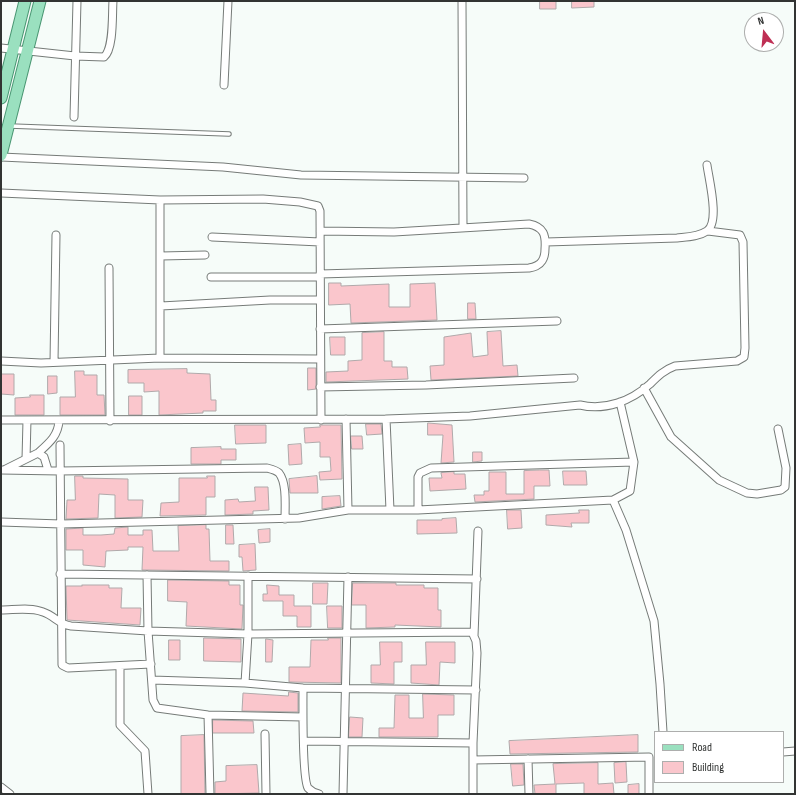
<!DOCTYPE html>
<style>
body{margin:0}
#map{position:relative;width:796px;height:795px;overflow:hidden;background:#f6fcf9;font-family:"Sofia Sans Condensed",sans-serif}
canvas{display:block}
.frame{position:absolute;inset:0;border:2px solid #323433;pointer-events:none}
.legend{position:absolute;left:654px;top:731px;width:130px;height:52px;box-sizing:border-box;background:#fff;border:1px solid #adaead;margin:0;padding:5px 7px;list-style:none;font-size:12px;color:#323433}
.legend li{display:flex;align-items:center;gap:8px;height:20px}
.legend b{width:20px;border:1px solid #adaead}
.north{position:absolute;left:744px;top:12px;width:40px;height:40px;box-sizing:border-box;background:#fff;border:1px solid #adaead;border-radius:50%;rotate:344deg;font-size:11px;font-weight:700;line-height:16px;text-align:center;color:#323433}
.north::after{content:'';display:block;margin:auto;width:14px;height:18px;background:#bf2f54;clip-path:polygon(50% 0,100% 100%,50% 72%,0 100%)}
</style>
<div id="map">
<canvas width="796" height="795"></canvas>
<div class="frame"></div>
<ul class="legend">
<li><b style="height:5px;background:#9ae0bf"></b>Road</li>
<li><b style="height:11px;background:#fac6cc"></b>Building</li>
</ul>
<div class="north">N</div>
</div>
<script>
const g = document.querySelector('canvas').getContext('2d');
g.lineJoin = 'round';
function fillPath(path, color) { g.fillStyle = color; g.fill(path, 'evenodd'); }
function stroke(path, color, width, dash) { g.strokeStyle = color; g.lineWidth = width; g.lineCap = dash ? 'butt' : 'round'; g.setLineDash(dash || []); g.stroke(path); }
const building = new Path2D(`
 M540 1H556V9H540Z
 M572 1H594V7L572 8Z
 M329 283H341V286L389 284V307H410V284L435 283 437 320 351 323 350 304 329 305Z
 M468 303H475L476 319H468Z
 M501 331 503 366 517 365 518 376 431 380 430 366 444 365V337L471 333 473 357 488 355 487 332Z
 M384 332V361H392V367H407L408 379 326 382V372L348 371V361L362 360V333Z
 M330 337H345V355H331Z
 M308 368H316V389L308 390Z
 M187 369V373L210 374 211 400H216V411H203V413L159 415V391L144 392V383H128V370Z
 M75 371H84V375H97V395H104L105 415H60V397H75Z
 M1 374H14V395L1 394Z
 M48 376H57V393L48 394Z
 M30 395H44V415H15V398L30 397Z
 M129 396H142V415H129Z
 M428 423 452 425 454 462 441 463 443 435H428Z
 M366 424H381L382 434 367 435Z
 M235 425H266V443L236 444Z
 M320 425H341L342 479 320 480 319 472 331 471 330 457H320V442L305 443 304 428 320 427Z
 M351 436H362L363 449H352Z
 M301 444 302 464 289 465 288 445Z
 M221 447V449H236V460H221V464H191V448Z
 M473 452H482V461L473 462Z
 M540 470H549L550 486H534V499L475 502 474 495H484V491H489V472H506V494H524V471Z
 M563 471H586L587 485H564Z
 M454 472V474H465L466 489 430 491 429 478H442L441 473Z
 M75 476H83V478L128 479V500H143L142 517 115 518V495L99 494 98 518 66 519 67 500H75Z
 M207 476H215V497H206V515L160 516 161 503 179 502V478H207Z
 M317 476 318 493H290L289 479Z
 M255 487H268L269 510 253 511V514L225 515V500L238 499 239 502 255 501Z
 M340 496 341 506 322 509V497Z
 M507 510H521L522 528 508 529Z
 M579 510H589V523H571L572 527 546 525V515L579 513Z
 M456 518 457 533 417 534V520H442V519Z
 M206 525V529H209L210 561H229V571L142 570 143 547H128V550L106 551 105 567 83 565V550H66V529L83 528V535H101L114 534 115 528 128 527V535H143V530H152L153 551H179L178 526Z
 M226 525H233L234 544H226Z
 M270 529V542L259 543 258 530Z
 M255 544 256 570 243 571 242 557H239V545Z
 M168 580 229 581V585H240V605H243L242 629 186 626 187 602 168 601Z
 M313 583H328L327 604H313Z
 M353 583H396V585H424V588H438V610H441V627L395 625V627L366 628V605H352Z
 M82 585H109V588H122L121 608H141L140 625 67 620 66 586H82Z
 M267 585 279 586V595H294V606H311V627H297V616H283V601H263V594H267Z
 M327 606H342V628H328Z
 M204 638 241 639V662L204 661Z
 M328 638H341V683L289 682V667H310L311 640H328Z
 M266 639 273 640 272 662H266Z
 M169 640H180V660H169Z
 M380 642H402V662H394V684L371 683V665H380Z
 M426 642H455V663L440 662 439 685 411 683V665H426Z
 M289 692 298 693V712L242 711 243 693 288 696Z
 M423 694 454 695V715H438V737H379V728H394L395 695H409V718H423Z
 M350 717 363 718 362 737H349Z
 M213 720 253 721 254 733H213Z
 M204 735 205 794H181V736Z
 M638 735V752L510 754 509 741Z
 M626 762 627 782 615 783 614 763Z
 M598 763V784L613 783 614 794H584V783L556 784V794H535L534 785 555 784 553 764Z
 M511 764H523L524 785 513 786Z
 M257 765 259 793 215 794V782L226 781V766Z
 M639 784V794H628V785Z`);
fillPath(building, '#fac6cc');
stroke(building, '#b0a9aa', 1);
const service = new Path2D(`
 M10 126 229 134`);
const minor = new Path2D(`
 M462 1 463 228
 M1 48 75 56 104 57C114 49 112 14 113 1
 M224 85 228 1
 M74 117 77 1
 M1 157 223 167 301 175 524 178
 M1 193 160 200 263 199 300 202 318 206 320 211 321 420
 M160 200V358
 M212 237 320 242
 M546 242 677 238C686 237 698 237 707 231 720 222 709 180 707 165
 M161 256 205 255
 M109 268 110 421
 M320 274 529 268C534 267 539 266 542 261 544 258 545 253 545 249 546 235 544 227 529 224L394 232 320 231
 M211 277H320
 M161 306 270 300H320
 M320 329 557 321
 M1 361 41 363 160 358 320 359
 M54 362 56 235
 M320 387 426 385 574 378
 M644 388 671 437 719 480 747 493 757 494 781 490 785 487 786 468 778 429
 M346 419 348 510
 M386 419 390 510
 M1 420 386 419 470 416 580 405C605 411 631 401 650 384 658 376 664 370 675 366L737 361 744 357 745 348 743 242 740 235 708 231
 M60 445 62 665 68 668 151 664
 M26 459 27 420
 M6 469 38 453
 M1 470 60 471 267 468C271 469 276 470 279 473 287 483 285 506 285 519
 M48 470 44 457 38 453C49 443 58 436 59 421
 M613 500 626 530 654 621 660 684 663 732
 M418 510V477L420 473 431 468 634 462
 M1 522 61 524 299 518 348 510H418L613 500 630 491 634 462 620 402
 M60 574 477 579
 M147 575 148 631 153 700 157 708 208 715 303 717
 M1 610C14 610 31 607 43 612 55 616 58 624 71 626L148 631 248 634 472 632 476 641 477 653 473 743V794
 M474 636 478 531
 M120 666V725L145 751 148 794
 M152 680 245 683 303 688 476 690
 M245 683 248 634V576
 M303 688C303 704 302 778 308 788 311 791 314 793 319 794
 M208 715 210 794
 M265 734 266 794
 M304 741 473 743
 M783 752 795 751
 M528 759 529 794
 M473 760 649 757V794
 M1 787 10 794
 M343 794 348 577`);
const primary = new Path2D(`
 M1 98 25 1
 M1 155 40 1`);
stroke(service, '#767b78', 5.5);
stroke(minor, '#767b78', 9);
stroke(primary, '#499672', 13);
stroke(service, '#fff', 3.5);
stroke(minor, '#fff', 7);
stroke(primary, '#9ae0bf', 11);
</script>
